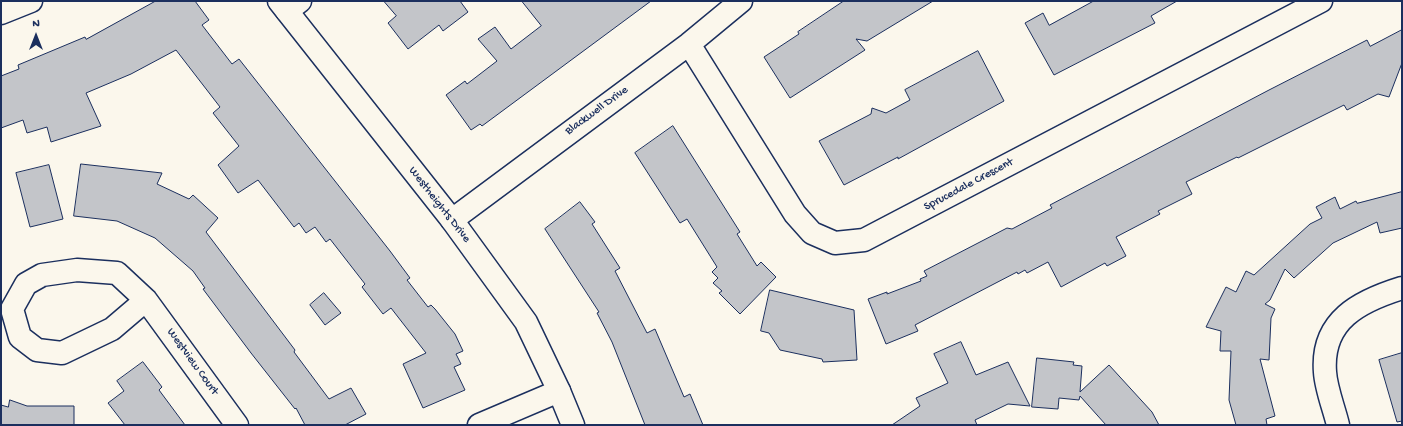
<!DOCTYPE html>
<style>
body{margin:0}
#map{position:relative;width:1403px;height:426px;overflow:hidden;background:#fbf7ec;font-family:"Gochi Hand",sans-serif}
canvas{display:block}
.frame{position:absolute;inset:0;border:2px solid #1b2f5e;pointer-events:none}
.north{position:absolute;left:16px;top:16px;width:40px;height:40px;-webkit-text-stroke:3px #fbf7ec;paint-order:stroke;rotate:0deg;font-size:11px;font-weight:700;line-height:16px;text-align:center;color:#1b2f5e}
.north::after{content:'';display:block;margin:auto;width:14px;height:18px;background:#1b2f5e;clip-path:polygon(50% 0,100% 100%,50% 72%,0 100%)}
</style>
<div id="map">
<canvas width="1403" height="426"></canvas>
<div class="frame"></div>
<div class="north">N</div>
</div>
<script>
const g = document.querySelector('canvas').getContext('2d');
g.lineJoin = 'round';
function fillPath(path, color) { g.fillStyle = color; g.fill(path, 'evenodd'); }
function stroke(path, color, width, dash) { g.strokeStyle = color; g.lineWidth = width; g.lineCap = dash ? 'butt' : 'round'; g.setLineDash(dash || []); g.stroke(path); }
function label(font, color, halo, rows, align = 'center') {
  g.font = font + ' "Gochi Hand",sans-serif'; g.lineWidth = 3; g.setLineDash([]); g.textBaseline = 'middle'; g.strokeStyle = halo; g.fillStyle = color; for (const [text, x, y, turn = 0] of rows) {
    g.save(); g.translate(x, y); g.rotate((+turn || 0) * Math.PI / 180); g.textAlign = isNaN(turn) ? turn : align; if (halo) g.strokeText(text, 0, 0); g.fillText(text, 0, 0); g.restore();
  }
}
const building = new Path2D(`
 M156 1H195L209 20 202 25 232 64 239 59 390 251 410 278 407 280 428 307 431 305 435 309 455 334 463 351 456 354 461 364 454 367 465 390 423 408 403 364 426 353 391 308 383 314 362 287 365 284 330 239 326 242 315 227 306 233 299 223 294 227 258 180 238 193 218 165 239 146 213 113 220 107 176 50 131 74 86 93 101 126 51 142 47 127 27 133 23 120 1 128V76L19 69 18 65 85 37 86 39Z
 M384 1H460L468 12 443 31 439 25 408 49 388 23 396 16Z
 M522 1H651L482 126 480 124 471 130 446 95 465 81 467 84 497 61 478 39 495 27 511 49 541 26Z
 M844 1H933L867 41 856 39 865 50 790 98 764 57 799 34 798 32Z
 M1094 1H1177L1151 16 1155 23 1054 75 1025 23 1043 13 1049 25Z
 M1402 30V63L1389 97 1378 94 1347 110 1344 105 1238 158 1237 157 1186 182 1192 194 1158 211 1160 214 1116 237 1126 256 1107 266 1105 263 1061 287 1048 262 1027 273 1025 270 1018 274 1017 272 915 325 918 331 886 344 868 299 887 292V294L921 281 920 279 927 276 924 271 1007 228 1012 229 1052 208 1050 205 1269 90 1367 40 1370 46Z
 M978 51 1004 101 898 159V157L844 185 819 141 871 114 872 108 886 113 910 100 905 90Z
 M673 126 740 232 737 234 757 266 761 262 776 277 740 314 719 293 722 291 713 283 718 278 712 272 717 267 687 219 680 223 635 153Z
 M81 164 162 173 157 184 189 199 193 195 218 218 206 232 295 350 294 352 329 399 351 388 366 414 345 425H305L296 408 295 409 251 353 203 289 205 288 193 271 155 238 117 221 74 216Z
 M49 165 63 219 30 227 16 173Z
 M1402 192V228L1380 233 1377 222 1333 243 1294 278 1285 269 1270 300 1265 304 1275 309 1271 318 1269 360 1260 359 1275 416 1266 419 1267 425H1236L1229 400 1231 351H1220L1221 331 1206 327 1226 287 1236 292 1246 271 1254 275 1310 224 1322 218 1316 207 1335 197 1340 209 1356 201 1357 203Z
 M580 202 595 222 592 224 620 268 615 271 647 333 655 329 684 397 690 394 703 425H645L612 342 597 313 599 312 545 229Z
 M770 290 854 310 857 360 823 362 822 359 780 350 769 333 761 331Z
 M324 293 341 313 325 325 310 305Z
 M961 342 976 375 1008 362 1030 406 1008 404 975 420 977 425H892L920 406 916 398 948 383 934 354Z
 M1402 353V421L1397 422 1379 360Z
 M1037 358 1074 362 1073 365 1082 366 1080 392 1109 365 1152 412 1159 425H1106L1080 396 1079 400 1059 398 1058 409 1032 407Z
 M143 362 162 387 159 390 185 425H125L108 403 124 391 117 381Z
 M10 400 27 406H74V425H1V405L8 407Z`);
fillPath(building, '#c3c5c9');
stroke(building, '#1b2f5e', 1);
const street = new Path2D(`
 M287 11 300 1
 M1 13 31 1
 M689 44 795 214 812 233 835 243 864 240 1321 1
 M452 220 689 44 741 1
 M146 300 112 329 62 353 37 350 20 337 12 309 26 284 42 275 77 270 117 273 146 300 237 425
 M479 425 559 391
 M1338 425C1334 408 1326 389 1325 372 1321 320 1360 301 1402 288`);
const secondary = new Path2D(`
 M279 1 452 220 526 322 559 391 573 425`);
stroke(street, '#1b2f5e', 25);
stroke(secondary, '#1b2f5e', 25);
stroke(street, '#fbf7ec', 22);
stroke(secondary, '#fbf7ec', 22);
label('12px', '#1b2f5e', '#fbf7ec', [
 ["Blackwell Drive",597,111,-36],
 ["Sprucedale Crescent",969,185,-28],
 ["Westheights Drive",439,205,52],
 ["Westview Court",192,362,54]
]);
</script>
